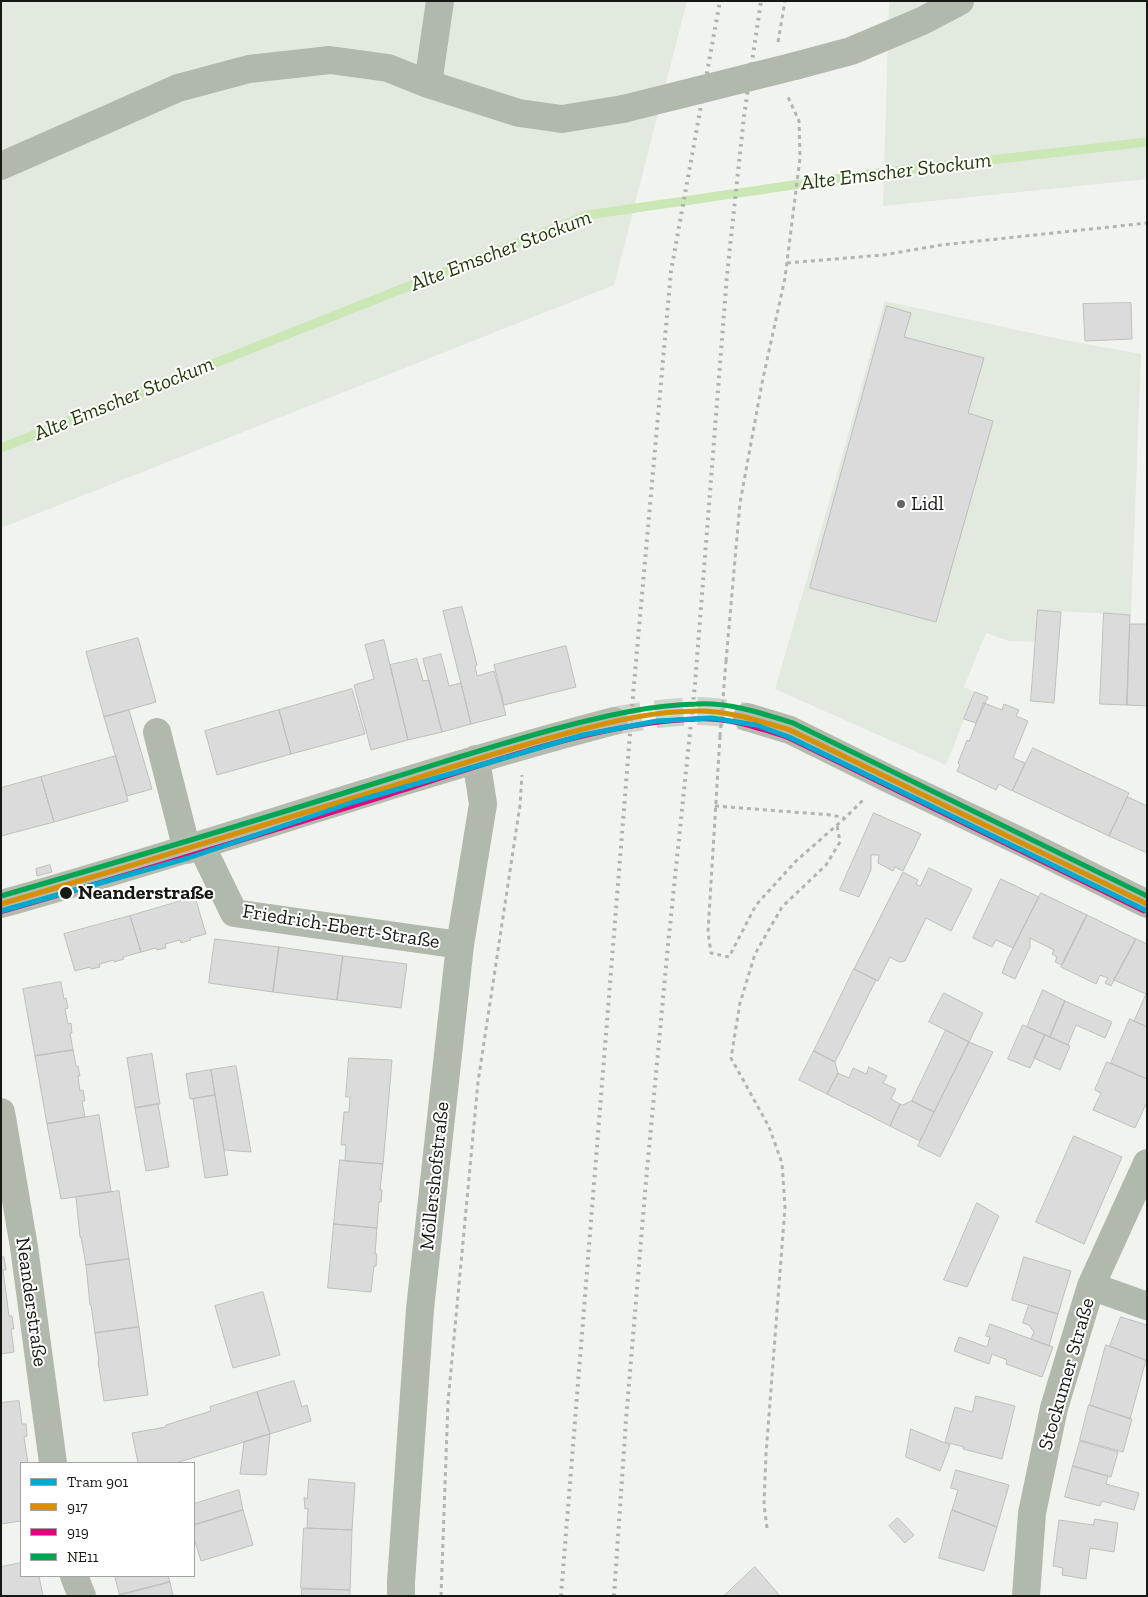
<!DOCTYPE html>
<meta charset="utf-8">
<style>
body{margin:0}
#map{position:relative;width:1148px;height:1597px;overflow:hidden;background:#f1f4ee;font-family:"Zilla Slab",serif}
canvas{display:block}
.frame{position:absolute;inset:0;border:2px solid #161814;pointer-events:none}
.legend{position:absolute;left:20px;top:1462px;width:175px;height:115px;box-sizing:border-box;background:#fff;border:1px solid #a2a3a1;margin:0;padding:6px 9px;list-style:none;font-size:15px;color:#161814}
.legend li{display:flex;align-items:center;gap:10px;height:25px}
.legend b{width:25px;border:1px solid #a2a3a1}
</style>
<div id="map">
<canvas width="1148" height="1597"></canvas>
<div class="frame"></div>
<ul class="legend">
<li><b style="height:6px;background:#00a9ce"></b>Tram 901</li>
<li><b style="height:6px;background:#d59103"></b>917</li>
<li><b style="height:6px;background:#e5007d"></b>919</li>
<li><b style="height:6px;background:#00a651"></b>NE11</li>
</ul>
</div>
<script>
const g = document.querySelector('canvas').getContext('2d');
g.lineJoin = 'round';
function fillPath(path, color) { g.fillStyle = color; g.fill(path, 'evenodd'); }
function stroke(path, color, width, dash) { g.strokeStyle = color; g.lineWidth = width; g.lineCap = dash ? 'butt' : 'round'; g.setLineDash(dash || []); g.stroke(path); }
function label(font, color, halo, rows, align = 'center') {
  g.font = font + ' "Zilla Slab",serif'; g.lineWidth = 4; g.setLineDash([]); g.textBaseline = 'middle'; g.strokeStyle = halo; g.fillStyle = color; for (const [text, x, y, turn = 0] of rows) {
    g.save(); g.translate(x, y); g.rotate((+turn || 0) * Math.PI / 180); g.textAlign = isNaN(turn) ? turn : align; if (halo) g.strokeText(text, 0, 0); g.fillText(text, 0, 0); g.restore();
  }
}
fillPath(new Path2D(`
 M1 1H687L614 285 1 528Z
 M889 1H1147V179L883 206Z
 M885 301 1054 338 1141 354 1131 615 1038 610 1036 642 1009 641 986 633 964 687 975 692 946 765 775 689 836 478Z`), '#e2e9de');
stroke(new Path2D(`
 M1 448 588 215 869 174 1147 142`), '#cae7b5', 9);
const building = new Path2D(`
 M1131 303 1132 339 1085 341 1083 304Z
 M887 306 911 313 904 337 984 358 968 413 993 421 936 622 810 588Z
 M462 607 477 665 475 666 477 676 494 671 506 715 471 724 443 611Z
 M1038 610 1061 612 1054 703 1031 701Z
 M1104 613 1130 615 1127 705 1100 704Z
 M1130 624H1147V706L1127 705Z
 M138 638 156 702 104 717 86 652Z
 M384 640 408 740 371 750 354 685 374 679 365 645Z
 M566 646 576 687 504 705 494 665Z
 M441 654 449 686 461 683 471 724 442 732 423 659Z
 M417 659 423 681 429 680 442 732 408 740 390 665Z
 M352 689 365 734 291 754 279 710Z
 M975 692 988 697 976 723 964 719Z
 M984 703 1002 710 1004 704 1019 710 1016 716 1028 721 1013 758 1025 763 1012 791 999 784 996 790 957 771 960 765 958 763 967 740 969 741Z
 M129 710 152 789 127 796 104 717Z
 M279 710 291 754 217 775 205 731Z
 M1033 748 1129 793 1109 836 1013 791Z
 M116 756 128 801 54 822 41 777Z
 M41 777 54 822 1 836V788Z
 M1128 797 1147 806V853L1109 836Z
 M874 813 921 834 903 871 895 867 893 871 878 863 879 855H871V870L859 897 840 890Z
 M50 865 52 872 37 876 36 869Z
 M929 868 972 889 951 931 926 918 905 961 899 962 890 957 878 981 854 969 903 872 918 880 916 884 920 886Z
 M1001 879 1039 897 1013 948 996 940 992 947 973 938Z
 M1041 893 1087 915 1062 965 1055 962 1057 957 1052 954 1054 950 1030 938V947L1015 979 1002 973 1007 960Z
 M195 897 206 934 190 938 191 940 181 943 180 940 165 944 166 948 157 950 156 948 141 952 130 916Z
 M1087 915 1136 939 1111 986 1105 983 1108 978 1100 975 1096 984 1061 967Z
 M130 916 141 952 123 957 124 959 114 962V960L99 964 100 967 91 969 90 967 75 971 64 934Z
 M215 939 279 947 273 992 209 983Z
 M1136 939 1147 944V1027L1134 1021 1146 994 1114 980Z
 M279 947 343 956 337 1000 273 992Z
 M343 956 407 964 401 1008 337 1000Z
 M854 969 876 980 835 1062 814 1051Z
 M61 982 64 999 66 998 68 1008 65 1009 68 1024 71 1023 72 1033H70L73 1050 35 1056 23 989Z
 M1043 990 1065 1001 1050 1037 1027 1027Z
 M944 993 983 1013 969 1042 929 1022Z
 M1065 1001 1112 1022 1105 1038 1076 1025 1068 1045 1050 1037Z
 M1130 1019 1147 1027V1079L1111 1063Z
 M1023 1025 1045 1035 1030 1068 1008 1059Z
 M946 1030 969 1042 934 1112 912 1101Z
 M1045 1035 1070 1046 1060 1070 1034 1058Z
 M969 1042 993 1052 940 1157 918 1146Z
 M73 1050 76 1066H78L80 1076H78L80 1091 83 1090 85 1101H82L85 1117 47 1124 35 1056Z
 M814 1051 835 1062 838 1073 827 1094 799 1080Z
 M152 1054 160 1104 135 1108 127 1058Z
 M349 1058 392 1060 383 1164 345 1161 346 1145H341L344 1112H349L350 1097H346Z
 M1107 1062 1147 1079V1102L1135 1128 1093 1110 1101 1093 1095 1090Z
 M236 1066 251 1152 224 1150 211 1070Z
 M869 1067 887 1076 883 1083 896 1089 891 1099 900 1104 890 1126 827 1094 838 1073 849 1078 853 1068 866 1074Z
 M211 1070 215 1095 190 1099 186 1074Z
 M215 1095 228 1175 205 1178 193 1099Z
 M912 1101 934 1112 920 1141 890 1126 900 1104 902 1105Z
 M158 1104 169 1167 146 1171 135 1108Z
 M99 1115 111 1192 61 1199 47 1124Z
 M1074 1136 1122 1157 1084 1244 1036 1222Z
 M340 1160 383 1164 380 1190H382L381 1202H379L377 1228 334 1224Z
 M119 1191 129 1259 86 1265 81 1237H80L76 1197Z
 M977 1203 999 1216 967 1287 944 1280Z
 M334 1224 377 1228 375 1254H377L376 1266H374L371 1292 328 1288Z
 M4 1257 6 1270H3L9 1316H12L14 1329H11L14 1352 1 1354V1258Z
 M1024 1257 1071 1271 1058 1314 1012 1300Z
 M129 1259 139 1327 95 1333 91 1305H90L86 1265Z
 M263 1292 280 1355 233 1368 215 1306Z
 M1029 1305 1058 1314 1049 1346 1031 1339 1034 1332 1029 1325 1023 1323Z
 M1121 1317 1147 1325V1361L1110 1346Z
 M990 1324 1053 1347 1042 1377 1006 1364 1007 1360 992 1354 989 1364 954 1351 959 1337 987 1347 990 1337 986 1336Z
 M139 1327 148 1395 104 1401 98 1361H99L95 1333Z
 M1106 1345 1146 1360 1130 1419 1090 1405Z
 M294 1381 302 1407 307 1405 311 1421 270 1434 257 1392Z
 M257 1392 270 1434 176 1463H138L132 1433 166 1427V1425L211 1411 210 1407Z
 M976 1396 1015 1406 1002 1459 963 1449 964 1447 945 1442 955 1407 972 1412Z
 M19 1401 22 1424H26L27 1436 24 1437 28 1463H21V1521L1 1524V1403Z
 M1089 1405 1132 1419 1123 1452 1080 1440Z
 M911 1429 950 1445 940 1471 906 1457Z
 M270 1434 266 1475 240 1474 244 1442Z
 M1080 1441 1118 1452 1111 1477 1073 1466Z
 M1073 1466 1108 1476 1106 1484 1139 1493 1134 1510 1102 1501 1100 1506 1065 1497Z
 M956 1470 1009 1485 997 1527 952 1510 958 1490 951 1488Z
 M309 1479 355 1483 352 1530 307 1528 308 1508 305 1509 304 1497 307 1499Z
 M239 1490 243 1510 194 1525V1504Z
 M243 1510 253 1545 201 1561 194 1538V1525Z
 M952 1510 997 1527 984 1571 939 1558Z
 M898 1518 914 1535 905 1543 889 1526Z
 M1095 1519 1118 1523 1114 1552 1090 1548 1086 1579 1062 1575 1063 1568 1053 1566 1059 1520 1093 1525Z
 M304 1528 352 1530 350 1590 301 1588Z
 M21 1563V1576H39L43 1596H1V1567Z
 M755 1567 780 1596H724Z
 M115 1576H168L170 1582 120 1595Z
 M170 1582 173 1596H119V1595Z
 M302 1589 350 1590V1596H302Z`);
fillPath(building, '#dadbda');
stroke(building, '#bebfbd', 1);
stroke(new Path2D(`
 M614 721C641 716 669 712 696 711 713 711 730 714 747 717`), '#d0d3cd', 28, [28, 14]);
stroke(new Path2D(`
 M778 42 785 1
 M787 263 883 255 941 245 1147 223
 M726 661 740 503 762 383 785 278 800 158 799 121 788 97
 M720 736 708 932 711 953 729 957 756 905 796 861 845 818 864 799
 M715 806 832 815 844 818
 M767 1528 764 1504 766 1454 785 1207 782 1163 769 1127 731 1058 740 1003 755 954 782 907 826 865 840 842 837 825
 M441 1596 448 1402 478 1082 520 805 522 775`), '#b0b5ad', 3, [4, 4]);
stroke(new Path2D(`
 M795 66 851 51 922 21 960 1
 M428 84 440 1
 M1 166 178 88 249 69 330 60 388 68 428 84 519 113 562 119 623 109
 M157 732 187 850
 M201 845 234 913 460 945
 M1 1112 24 1247 53 1463
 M1091 1286 1147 1306
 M74 1576 82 1596
 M401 1596V1582L420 1309 460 945 483 804 476 759
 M1026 1596 1032 1513 1054 1408 1091 1286 1147 1163`), '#b1b8ac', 28);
stroke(new Path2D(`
 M747 717 790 730 891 780 1028 845 1147 904
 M1 904C207 847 408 775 614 721`), '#b4baad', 28);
stroke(new Path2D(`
 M561 1596 634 684 671 271 720 1
 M614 1596 626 1420 646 1181 668 945 695 684 727 275 744 116 761 1`), '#adb2aa', 4, [2.5, 5]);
stroke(new Path2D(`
 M720 736 726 661`), '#b0b5ad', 3, [4, 4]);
stroke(new Path2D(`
 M623 109 795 66`), '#b1b8ac', 28);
stroke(new Path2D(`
 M1 904C134 865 267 825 399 784 457 765 514 747 572 732 613 721 655 711 698 711 730 711 760 721 790 730L1147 904`), '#d59103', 5);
stroke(new Path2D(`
 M3 911C133 874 262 834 391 794 489 763 592 724 695 719 727 717 758 728 787 737L1144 911`), '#e5007d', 5);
stroke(new Path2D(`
 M1 896C132 858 262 819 392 778 450 760 508 741 566 726 609 715 652 705 696 704 729 702 761 713 793 723L1147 896`), '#00a651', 5);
stroke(new Path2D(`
 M1 911 188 858 354 802 583 735 657 721 712 718 756 725 789 737 1147 911`), '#00a9ce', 5);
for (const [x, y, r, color] of [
 [901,504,5,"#636560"],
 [66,893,7,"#161814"]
]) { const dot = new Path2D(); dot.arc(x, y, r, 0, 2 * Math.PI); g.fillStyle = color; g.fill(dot); stroke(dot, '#fff', 2); }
label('20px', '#161814', '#fff', [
 ["Lidl",911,504]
], 'left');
label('bold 20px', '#161814', '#fff', [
 ["Neanderstraße",78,893]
], 'left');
label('20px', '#161814', '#fff', [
 ["Friedrich-Ebert-Straße",341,927,9],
 ["Möllershofstraße",435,1176,-84],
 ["Neanderstraße",31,1302,82],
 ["Stockumer Straße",1067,1374,-74]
]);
label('italic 21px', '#1e3706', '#fff', [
 ["Alte Emscher Stockum",896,172,-7],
 ["Alte Emscher Stockum",501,251,-21],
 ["Alte Emscher Stockum",124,399,-22]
]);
</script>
